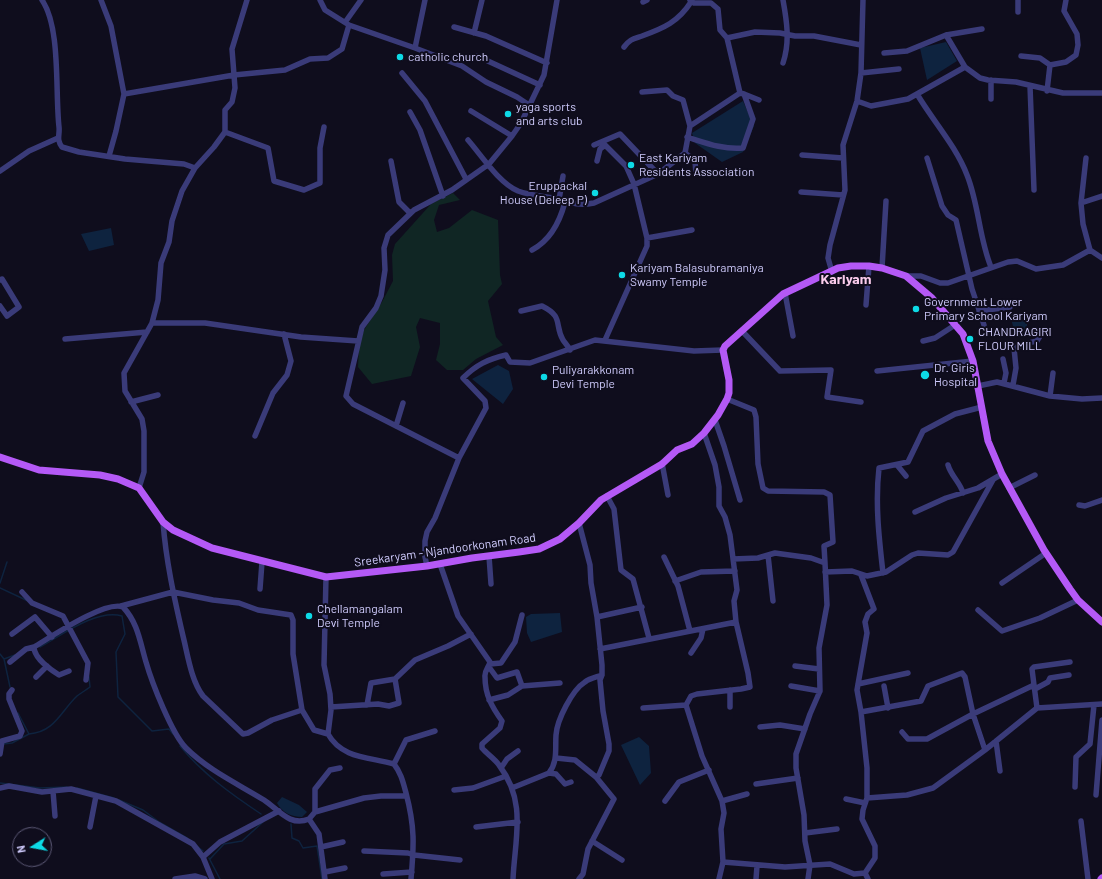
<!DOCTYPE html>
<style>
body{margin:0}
#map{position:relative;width:1102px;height:879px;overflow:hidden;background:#0f0d1d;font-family:Barlow,sans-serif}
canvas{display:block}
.north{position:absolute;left:12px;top:827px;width:40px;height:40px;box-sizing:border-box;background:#0f0d1d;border:1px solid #5c5976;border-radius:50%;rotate:259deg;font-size:11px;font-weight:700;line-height:16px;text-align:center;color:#cfcbfc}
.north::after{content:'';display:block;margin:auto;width:14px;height:18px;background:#0ddae6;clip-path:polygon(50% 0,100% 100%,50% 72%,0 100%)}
</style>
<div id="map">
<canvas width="1102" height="879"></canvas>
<div class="north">N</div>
</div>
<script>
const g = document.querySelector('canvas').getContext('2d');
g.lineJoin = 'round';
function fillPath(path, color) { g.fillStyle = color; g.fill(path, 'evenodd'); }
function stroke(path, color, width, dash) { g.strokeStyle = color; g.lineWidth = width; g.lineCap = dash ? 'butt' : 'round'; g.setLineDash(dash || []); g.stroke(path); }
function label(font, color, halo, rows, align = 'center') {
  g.font = font + ' Barlow,sans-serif'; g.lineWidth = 4; g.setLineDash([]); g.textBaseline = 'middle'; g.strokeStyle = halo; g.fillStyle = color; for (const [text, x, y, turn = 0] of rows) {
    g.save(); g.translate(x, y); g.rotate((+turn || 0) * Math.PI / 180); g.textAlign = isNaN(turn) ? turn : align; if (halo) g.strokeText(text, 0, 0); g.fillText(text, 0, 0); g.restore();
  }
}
fillPath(new Path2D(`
 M453 193 460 200 439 205 434 220 437 232 449 228 472 210 498 220 500 275 502 284 488 301 496 337 503 345 476 359 463 370H447L436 360 440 344V323L420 318 416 327 420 347 411 376 372 384 358 367 359 344 364 330 382 302 393 281 392 255 395 244 431 204Z`), '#102624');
fillPath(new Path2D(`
 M946 42 957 61 927 80 920 48Z
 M743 101 754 126 743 152 722 162 695 143 692 133Z
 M111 228 114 245 89 251 81 234Z
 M1010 315 1027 316V336L1016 337Z
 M498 365 509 371 513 389 503 404 472 379Z
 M560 613 562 632 531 642 527 633 526 617 531 614Z
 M639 737 649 746 651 773 640 785 621 745Z
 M282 797 299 805 307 812 302 817C291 817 282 812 277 803Z`), '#0e233f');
stroke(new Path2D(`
 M0 583 7 562
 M0 588 28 601
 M40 647C62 635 96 609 122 616L125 634 116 652 118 697 152 731 169 729 173 734
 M0 654 4 659 10 687
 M4 659 15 655
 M29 734C55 732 61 711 77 696 81 693 86 690 90 687L89 677
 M3 744 12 743 29 734 18 713
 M180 746C203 774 231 794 261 814
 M0 783 40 788 67 787
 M77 788 114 798
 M119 800 143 810 159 822 187 838
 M291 824 292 838 299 841 303 848 317 846 322 879
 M198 847 203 851
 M209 858 220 879
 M210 859 224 844 242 841 263 822`), '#0e233f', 1.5);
stroke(new Path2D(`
 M42 0C61 28 55 91 59 127 60 135 56 139 62 147L79 152 125 159 184 164 195 168
 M101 0 111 26 124 94 116 131 109 156
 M320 0 325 10 349 25
 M425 0 415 48 462 66 486 82 517 97 529 105
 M1018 0V12
 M643 2 647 0
 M346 21 361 0
 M454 27 486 36 547 63
 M474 33 482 0
 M946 35 965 67
 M727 38 755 32 780 33 795 36H814L861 45
 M624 47C630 39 633 39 642 36 664 28 678 22 691 2
 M884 53 907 51 946 35 982 29
 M477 56 540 85
 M1021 56 1040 58 1050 65
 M783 63C790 42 787 22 783 0
 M402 73 425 101 466 179
 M861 73 899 69
 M991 80V99
 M1030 86 1034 190
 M1047 91 1050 65 1066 62 1076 55 1078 45 1077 34 1064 11 1066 0
 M642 92 667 90 673 96 683 100 690 126
 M124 94 234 75 285 70 310 59 328 58 342 49 349 25 415 48
 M744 94 759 100
 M917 94C933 121 956 146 967 175 979 205 979 238 991 267
 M857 101 871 106 908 99 965 67 980 78 988 80 1016 82 1063 93H1102
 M471 111 512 136
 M410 112 420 130 443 196
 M225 132 268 148 274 181 304 190 320 183V148L324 127
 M687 137C706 143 724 150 743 148L753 119 744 94 740 93 727 38 720 30 718 9 711 3H694L690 0
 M468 140C482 156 499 183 518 191 531 196 545 196 558 199 571 203 579 206 594 203L658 174 685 153 690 126 740 93
 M594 145 620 134 658 174
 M685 153 695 161 696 174
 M802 155 843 158
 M927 158 942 206 948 215 956 220 972 289 984 325
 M391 161 399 202 410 213
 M597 161 600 149 605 145 626 166 634 184 647 238V246L605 340
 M0 171 29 151 58 138
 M801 192 843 195
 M1102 196 1081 203 1083 224 1090 250 1102 258
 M559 200 563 176
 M1081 203 1086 158
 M647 238 692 230
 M532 250C551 240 560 221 565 202
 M882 268 886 201
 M832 272 828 258 830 245 845 190 843 145 857 101 861 73 863 0
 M906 276H921L940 283H948L1008 262 1017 261 1036 269 1063 265 1090 250
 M0 280 2 279 19 307 7 316 0 306
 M785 293 793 336
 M866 305 869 266
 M521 311 542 306C564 317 554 324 563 340 565 343 568 346 570 350
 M979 311 1010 307
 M152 323H205L301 337 358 341
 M742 331 780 371 831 370 827 397 861 402
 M65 339 147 332
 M923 341 935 338 955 325
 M1003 359 1006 373 1004 383
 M877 371 973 361
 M1013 385 1016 368 1014 348C1023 346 1029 342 1037 341L1040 336 1038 330
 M978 386 997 382 1050 396 1082 399 1102 398
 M1050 396 1053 373
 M727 399 754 410 756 417 758 464 763 488 768 491 824 492 830 495 833 542 824 546 825 563
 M131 402 158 395
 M715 420 724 446 740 500
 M396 426 403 403
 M704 433 715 465 719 487V506L725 517 730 535 737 590 734 601 736 622 748 673 750 687 741 689 697 694 691 696 686 705 702 756 722 801 724 813 721 829 723 862
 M255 436 273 393 287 375 291 361 284 334
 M459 458 353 404 346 396 362 327 376 308 381 296 385 270 384 248 388 235 414 210 452 190 489 164 512 136 521 123 544 75 557 0
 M662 463 668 495
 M897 465 906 476
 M948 465C951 476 960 482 963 493
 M139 488 144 472V431L142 419 125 391 124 373 152 323 158 300 161 263 169 242 172 221 182 191 195 168 214 147 225 132V110L232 102 235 88 232 49 247 0
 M1009 488 1035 475
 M607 496 614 509 621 570 633 579 649 638
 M1079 505 1085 506 1102 500
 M915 512 946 498 978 488 1002 474
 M768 555 773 601
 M489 556 491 584
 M664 557 678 586 690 631
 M733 559 758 558 775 553 782 554 811 558 825 563 827 605 819 648 820 691
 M440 564 458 616 490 662C489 667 484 671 485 677 485 695 492 707 502 721L500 728 482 744V748C487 754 495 759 499 765 527 802 515 837 513 879
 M427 566 425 557V541L427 532 435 518 459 458 486 408 485 401 463 378C476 365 488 359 506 355L510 362 530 363 595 340 694 351 723 350
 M825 572 852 571 867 576 886 572 912 555 918 553 948 555 953 552 993 480
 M883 573C879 538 875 503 879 468L908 462 923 431 955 414 982 407
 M861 575 874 609 868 614 865 622 867 633 857 690 861 712
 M326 577 324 665 330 694 331 710 328 734C342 759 370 757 394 764 401 773 403 782 406 793 415 827 414 845 411 879
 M675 581 701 572 735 571
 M1002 583 1046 553
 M260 589 262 562
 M22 592 32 603 63 616 88 663 86 680
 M121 606 173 592 213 600 239 603 258 610 291 615 293 620V654L302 710 272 720 248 733 243 734 203 696C191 680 188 656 183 636 174 597 166 561 163 522
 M978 610 1002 631 1040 618 1078 600
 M597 617 642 607
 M12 634 35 617 52 637
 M600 649 736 622
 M691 653 701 638 703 629
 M10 662 26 649 34 647
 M490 664 501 663 515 642 522 615
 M795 666 819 669
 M489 667 497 678 517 672 522 686
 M69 671 59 675C51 670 34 658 34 647 51 637 105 600 123 607 138 623 140 642 146 662 152 683 172 734 186 748 208 770 238 784 264 800 279 810 290 827 309 819L319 834 325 879
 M36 677 47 666
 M858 684 908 673
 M1034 685 1032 669 1034 667 1070 662
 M791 686 820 691 810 714 796 754V768L804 815 805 841 810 865 808 879
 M884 686 888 708
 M1035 689 1048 682 1050 678 1069 675
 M730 690V707
 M489 700 508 695 522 686 560 683
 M367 705 371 683 395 679
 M331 707 378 704 389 706 399 703 395 679 415 660 448 646 471 634
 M643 708 686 705
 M302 710 314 730 328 734
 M760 727 780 725 805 729
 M902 732 908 739H927L973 714 985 750
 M996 741 1000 771
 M0 754 2 741 20 736 22 731 9 699V694L12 690
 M556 758 575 760 596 777 599 775 609 751V744L603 711 600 680 602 675V665L597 617 591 583 590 565 579 523
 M394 764 406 740 435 731
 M501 768 507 759 518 751
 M549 773C558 761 555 749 556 735 557 720 572 690 585 682 590 678 597 677 602 675
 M756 784 798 778
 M1075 787 1076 757 1090 744 1094 705
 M0 788 9 786 42 792 71 789 116 801 193 844 203 857 212 879
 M512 788 549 773 556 774 565 784 571 782
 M454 790 473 788 506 776
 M53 791 55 816
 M1096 795 1102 720
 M867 798V768L861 712 921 701 928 686 962 673 965 677 973 714 1034 685 1037 708 1102 704
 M846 799 865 803
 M665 801 679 782 709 770
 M722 801 747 794
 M315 812V789L330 770 340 768
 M309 819 315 812 364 798 381 796H406
 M1081 821 1088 879
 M90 827 96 796
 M476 827 518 822
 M805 833 837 829
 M592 841 622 860
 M321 847 343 842
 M364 851 408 853 414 855 460 860
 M203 857 220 842 279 811
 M325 872 345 868
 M865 873 868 879
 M383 874 412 872
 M175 879 195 876 205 879
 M579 879 583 874 588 849 614 799 596 777
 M719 879 723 862 785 867 830 864 854 874 865 873 875 858V846L862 819 863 810 867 798 907 795 933 788 985 750 1037 708
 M756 879 757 866`), '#3a3b79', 5.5);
stroke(new Path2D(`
 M0 457 39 470 100 475 118 479 139 488 163 522 173 530 212 548 326 577 427 566 472 558 519 552 539 549 560 539 579 523 601 500 662 464 677 450 692 444 704 433 718 415 727 399 729 393V380L723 350 725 346 783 294 838 268 851 266H869L882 268 906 276 932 298 963 334 973 361 988 441 1002 474 1044 550 1070 589 1078 600 1102 622
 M1101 879 1102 878`), '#b459f6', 7);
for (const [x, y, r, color] of [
 [400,57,4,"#0ddae6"],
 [508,114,4,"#0ddae6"],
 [631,165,4,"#0ddae6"],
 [595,193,4,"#0ddae6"],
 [622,275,4,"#0ddae6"],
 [916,309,4,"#0ddae6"],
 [970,339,4,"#0ddae6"],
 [925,375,5,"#0ddae6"],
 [544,377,4,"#0ddae6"],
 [309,616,4,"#0ddae6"]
]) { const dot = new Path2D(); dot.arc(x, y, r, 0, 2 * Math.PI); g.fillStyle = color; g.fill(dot); stroke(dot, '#0f0d1d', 1.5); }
label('12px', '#cfcbfc', '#0f0d1d', [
 ["catholic church",408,57],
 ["yaga sports",516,107],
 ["and arts club",516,121],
 ["East Kariyam",639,158],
 ["Residents Association",639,172],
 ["Eruppackal",587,186,"right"],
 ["House (Deleep P)",587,200,"right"],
 ["Kariyam Balasubramaniya",630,268],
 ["Swamy Temple",630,282],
 ["Government Lower",924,302],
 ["Primary School Kariyam",924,316],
 ["CHANDRAGIRI",978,332],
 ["FLOUR MILL",978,346],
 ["Dr. Giris",934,368],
 ["Hospital",934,382],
 ["Puliyarakkonam",552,370],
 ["Devi Temple",552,384],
 ["Chellamangalam",317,609],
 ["Devi Temple",317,623]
], 'left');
label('12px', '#cfcbfc', '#0f0d1d', [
 ["Sreekaryam - Njandoorkonam Road",445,550,-8]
]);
label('bold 14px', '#fccded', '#0f0d1d', [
 ["Kariyam",846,279]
]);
</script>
